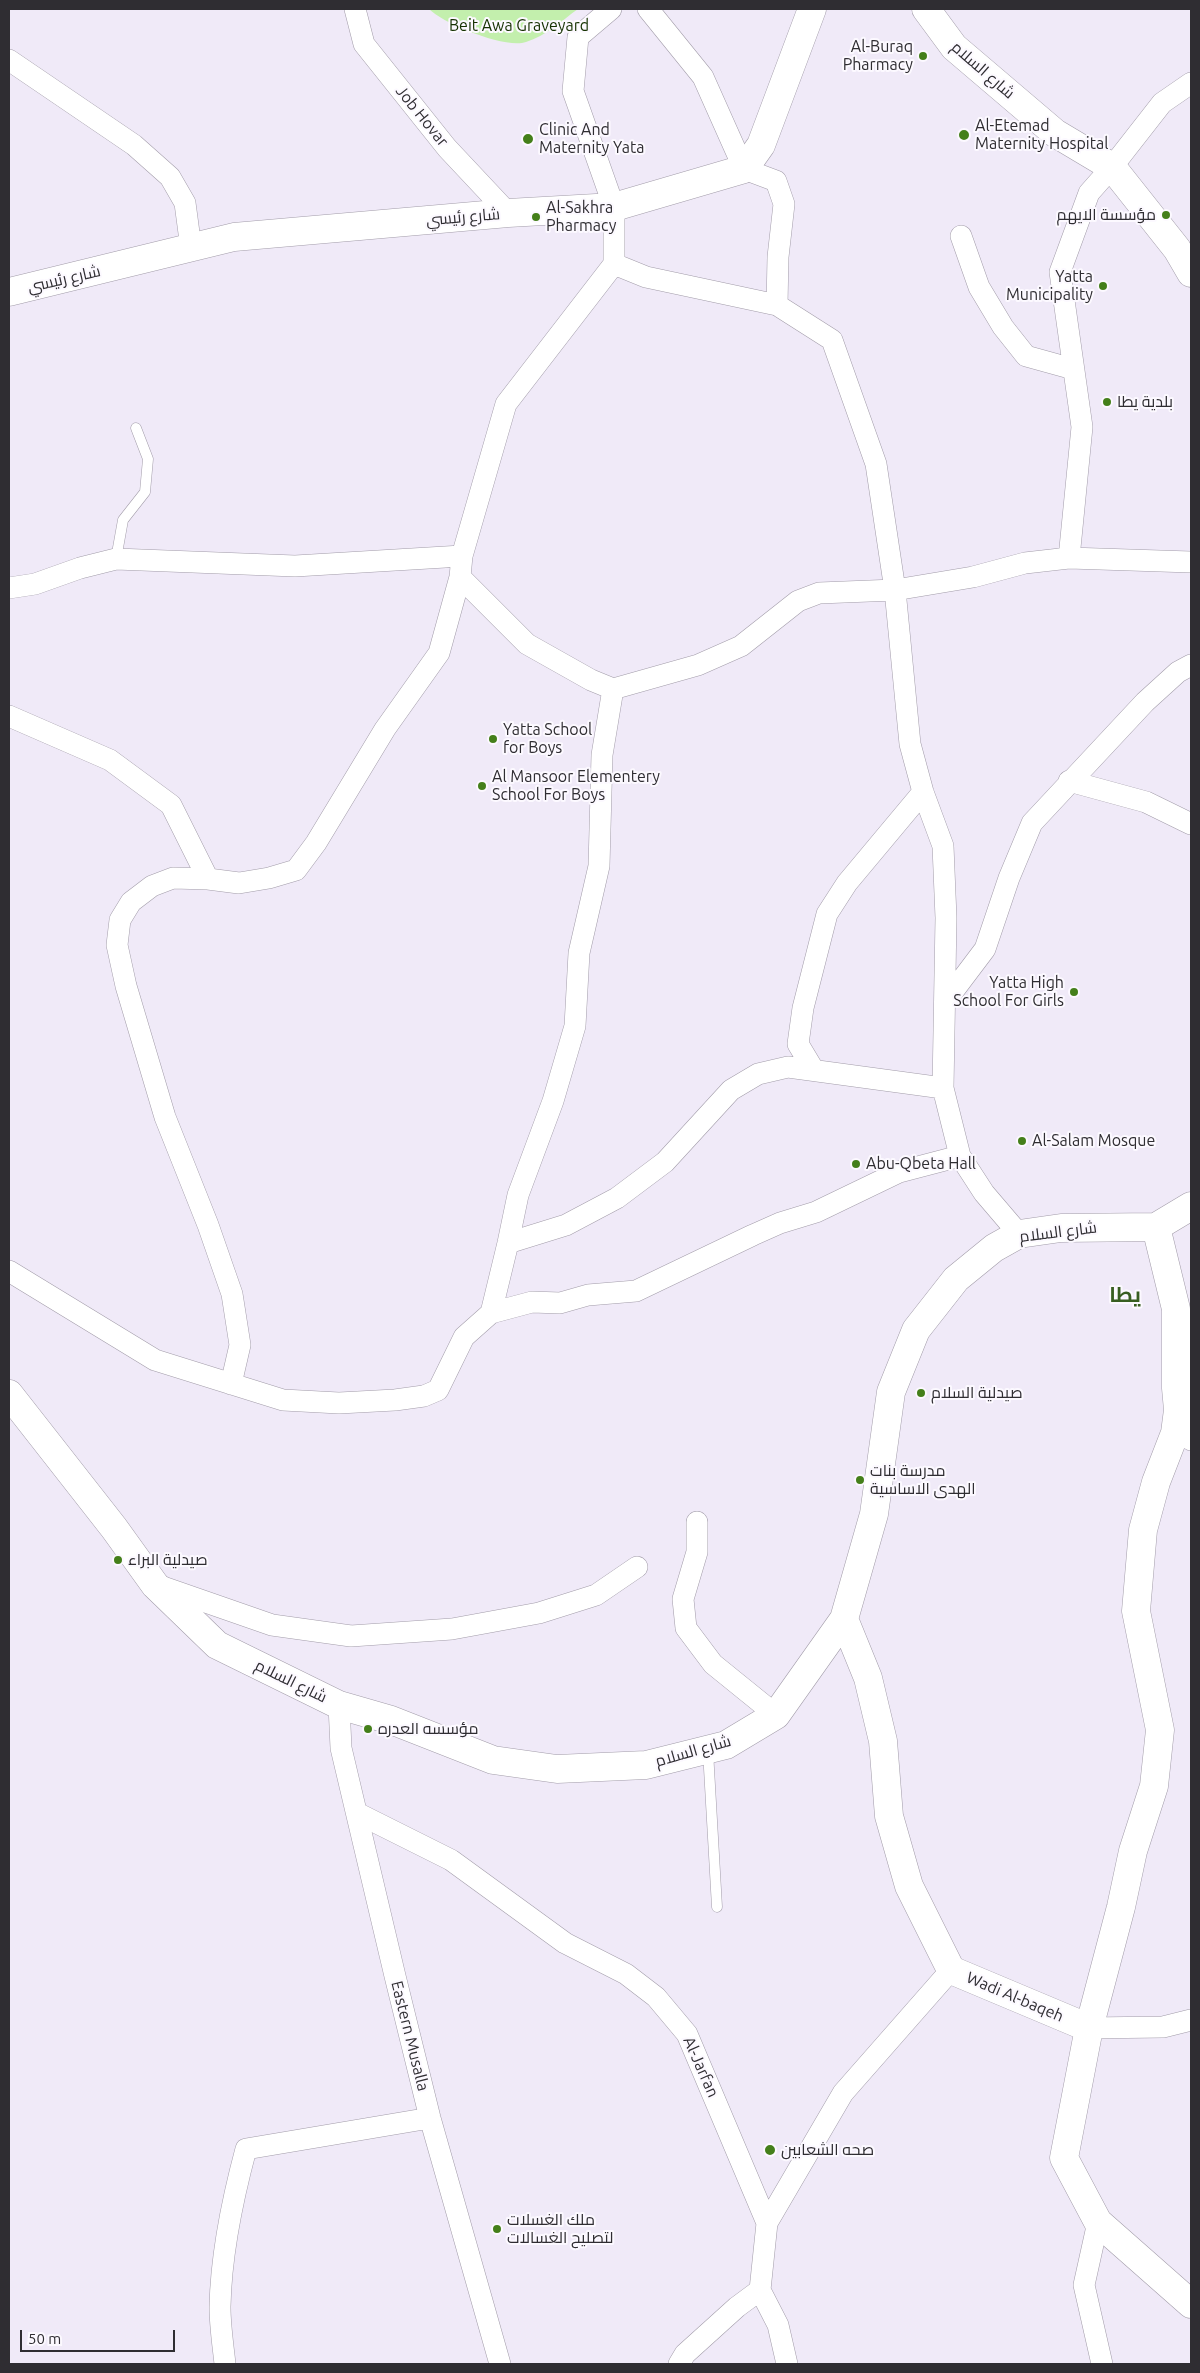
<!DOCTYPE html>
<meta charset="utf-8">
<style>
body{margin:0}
#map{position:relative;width:1200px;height:2373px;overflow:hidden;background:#f0eaf8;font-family:Ubuntu,sans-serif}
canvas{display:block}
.frame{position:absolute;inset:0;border:10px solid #2f2d32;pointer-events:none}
.scale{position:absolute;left:20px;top:2330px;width:155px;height:22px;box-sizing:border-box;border:2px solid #2f2d32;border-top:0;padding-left:6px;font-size:15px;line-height:18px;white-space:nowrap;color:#2f2d32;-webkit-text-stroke:4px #fcf9ff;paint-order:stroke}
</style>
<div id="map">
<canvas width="1200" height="2373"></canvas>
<div class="frame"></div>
<div class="scale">50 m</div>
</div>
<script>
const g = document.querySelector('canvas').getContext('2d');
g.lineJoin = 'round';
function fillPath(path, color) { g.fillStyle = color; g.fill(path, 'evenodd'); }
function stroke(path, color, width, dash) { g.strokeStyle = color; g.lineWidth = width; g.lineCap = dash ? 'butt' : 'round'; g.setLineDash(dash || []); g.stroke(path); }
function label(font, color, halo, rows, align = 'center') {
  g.font = font + ' Ubuntu,Cairo,sans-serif'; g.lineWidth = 4; g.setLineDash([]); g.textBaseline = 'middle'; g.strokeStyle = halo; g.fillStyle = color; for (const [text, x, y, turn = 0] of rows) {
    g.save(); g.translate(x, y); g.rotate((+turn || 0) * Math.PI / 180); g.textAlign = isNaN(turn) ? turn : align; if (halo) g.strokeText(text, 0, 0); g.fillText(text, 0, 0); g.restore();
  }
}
fillPath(new Path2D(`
 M429 9H578C561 21 546 36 526 42 505 49 444 24 429 9Z`), '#c3efad');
const lane = new Path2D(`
 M116 559 123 520 145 492 148 459 136 428
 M708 1751 717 1907`);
const street = new Path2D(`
 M355 9 364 44 447 148 508 213
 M648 9 703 77 744 169 776 181 784 204 778 257 777 305
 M9 60 134 145 170 177 185 203 191 248
 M1191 83 1162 103 1112 167 1089 193 1060 272 1082 427 1069 558 1191 562
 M961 236 979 287 1003 327 1026 356 1073 369
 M614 264 646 277 777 305 832 340 876 464 895 590 910 744 923 792 943 846 946 918 943 1088 960 1156 984 1193 1019 1234
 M460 577 527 644 591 680 613 689 602 755 599 866 579 953 575 1026 553 1101 518 1195 508 1243 491 1313
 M9 588 35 584 80 568 116 559 295 566 462 556
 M613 689 698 665 741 646 798 601 819 593 895 590 973 577 1025 563 1069 558
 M9 716 110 760 171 805 208 879 239 883 269 878 296 870 316 843 385 729 439 653 460 577 462 556 506 404 614 264V207L573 91 578 37 611 9
 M1069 781 1146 802 1191 824
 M208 879 173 878 152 886 131 902 120 920 117 945 126 986 165 1117 208 1225 232 1294 240 1345 231 1384
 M945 1002 985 949 1009 878 1032 823 1145 702 1178 672 1191 665
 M813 1069 798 1044 803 1008 827 914 847 883 923 792
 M508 1243 566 1225 617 1198 665 1162 731 1090 758 1074 788 1067 943 1088
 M9 1271 155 1360 283 1400 339 1403 395 1400 424 1396 438 1390 464 1337 491 1313 532 1302 560 1303 588 1295 636 1291 753 1235 780 1223 816 1212 899 1172 960 1156
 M1178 1410 1191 1440
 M697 1522V1552L683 1599 686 1628 713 1664 776 1715
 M157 1585 272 1625 351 1636 452 1629 539 1613 596 1595 637 1567
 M339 1705 341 1748 395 1976 430 2118 500 2364
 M357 1813 451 1860 565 1943 626 1974 656 1997 687 2034 767 2223 760 2290 778 2325 787 2364
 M1089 2028 1163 2027 1191 2020
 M1098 2222 1084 2285 1102 2364
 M767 2223 843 2093 951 1970
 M225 2364C223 2345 220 2326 220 2307 221 2253 232 2201 246 2149L430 2118
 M679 2364 685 2354 737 2307 760 2290`);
const secondary = new Path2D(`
 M926 9 954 47 1055 133 1112 167 1177 249 1191 273
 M9 292 234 237 508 213 614 207 744 169 761 145 812 9
 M9 1394 114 1528 155 1585 217 1645 339 1705 391 1720 493 1760 557 1769 646 1765 726 1745 776 1715 844 1619 874 1514 891 1392 916 1330 956 1279 994 1248 1019 1234 1061 1228 1156 1227 1191 1206
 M844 1619 868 1678 883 1741 889 1816 909 1886 951 1970 1089 2028 1064 2158 1098 2222 1191 2304
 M1089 2028 1121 1907 1133 1851 1154 1786 1160 1730 1136 1611 1143 1530 1156 1482 1175 1433 1178 1410 1176 1388V1309L1156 1227`);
stroke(lane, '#a29ca9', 11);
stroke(street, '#a29ca9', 22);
stroke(secondary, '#a29ca9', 29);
stroke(lane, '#fff', 10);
stroke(street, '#fff', 21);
stroke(secondary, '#fff', 28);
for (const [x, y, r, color] of [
 [923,56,5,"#447f1a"],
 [964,135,6,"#447f1a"],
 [528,139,6,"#447f1a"],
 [1166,215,5,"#447f1a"],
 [536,217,5,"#447f1a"],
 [1103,286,5,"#447f1a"],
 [1107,402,5,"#447f1a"],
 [493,739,5,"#447f1a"],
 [482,786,5,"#447f1a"],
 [1074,992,5,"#447f1a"],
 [1022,1141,5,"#447f1a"],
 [856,1164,5,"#447f1a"],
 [921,1393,5,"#447f1a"],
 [860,1480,5,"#447f1a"],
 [118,1560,5,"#447f1a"],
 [368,1729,5,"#447f1a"],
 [770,2150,6,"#447f1a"],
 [497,2229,5,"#447f1a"]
]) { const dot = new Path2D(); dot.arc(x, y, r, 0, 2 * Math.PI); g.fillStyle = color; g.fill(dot); stroke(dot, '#fcf9ff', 2); }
label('16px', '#153101', '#fcf9ff', [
 ["Beit Awa Graveyard",519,26]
]);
label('16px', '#2f2d32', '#fcf9ff', [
 ["Al-Buraq",913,47,"right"],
 ["Pharmacy",913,65,"right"],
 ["Al-Etemad",975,126],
 ["Maternity Hospital",975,144],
 ["Clinic And",539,130],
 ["Maternity Yata",539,148],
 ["Al-Sakhra",546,208],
 ["Pharmacy",546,226],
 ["مؤسسة الايهم",1156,215,"right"],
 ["Yatta",1093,277,"right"],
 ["Municipality",1093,295,"right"],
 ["بلدية يطا",1117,402],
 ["Yatta School",503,730],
 ["for Boys",503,748],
 ["Al Mansoor Elementery",492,777],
 ["School For Boys",492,795],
 ["Yatta High",1064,983,"right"],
 ["School For Girls",1064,1001,"right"],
 ["Al-Salam Mosque",1032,1141],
 ["Abu-Qbeta Hall",866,1164],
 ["صيدلية السلام",931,1393],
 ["مدرسة بنات",870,1471],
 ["الهدى الاساسية",870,1489],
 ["صيدلية البراء",128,1560],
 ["مؤسسه العدره",378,1729],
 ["صحه الشعابين",781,2150],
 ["ملك الغسلات",507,2220],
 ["لتصليح الغسالات",507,2238]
], 'left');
label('16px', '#2f2d32', '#fcf9ff', [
 ["شارع السلام",983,70,41],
 ["Job Hovar",422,116,51],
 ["شارع رئيسي",463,217,-5],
 ["شارع رئيسي",64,279,-13],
 ["شارع السلام",1058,1232,-7],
 ["شارع السلام",291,1681,26],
 ["شارع السلام",693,1751,-16],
 ["Wadi Al-baqeh",1015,1997,23],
 ["Eastern Musalla",410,2036,76],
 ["Al-Jarfan",701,2067,66]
]);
label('bold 21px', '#385e21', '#fcf9ff', [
 ["يطا",1125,1295]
]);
</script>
